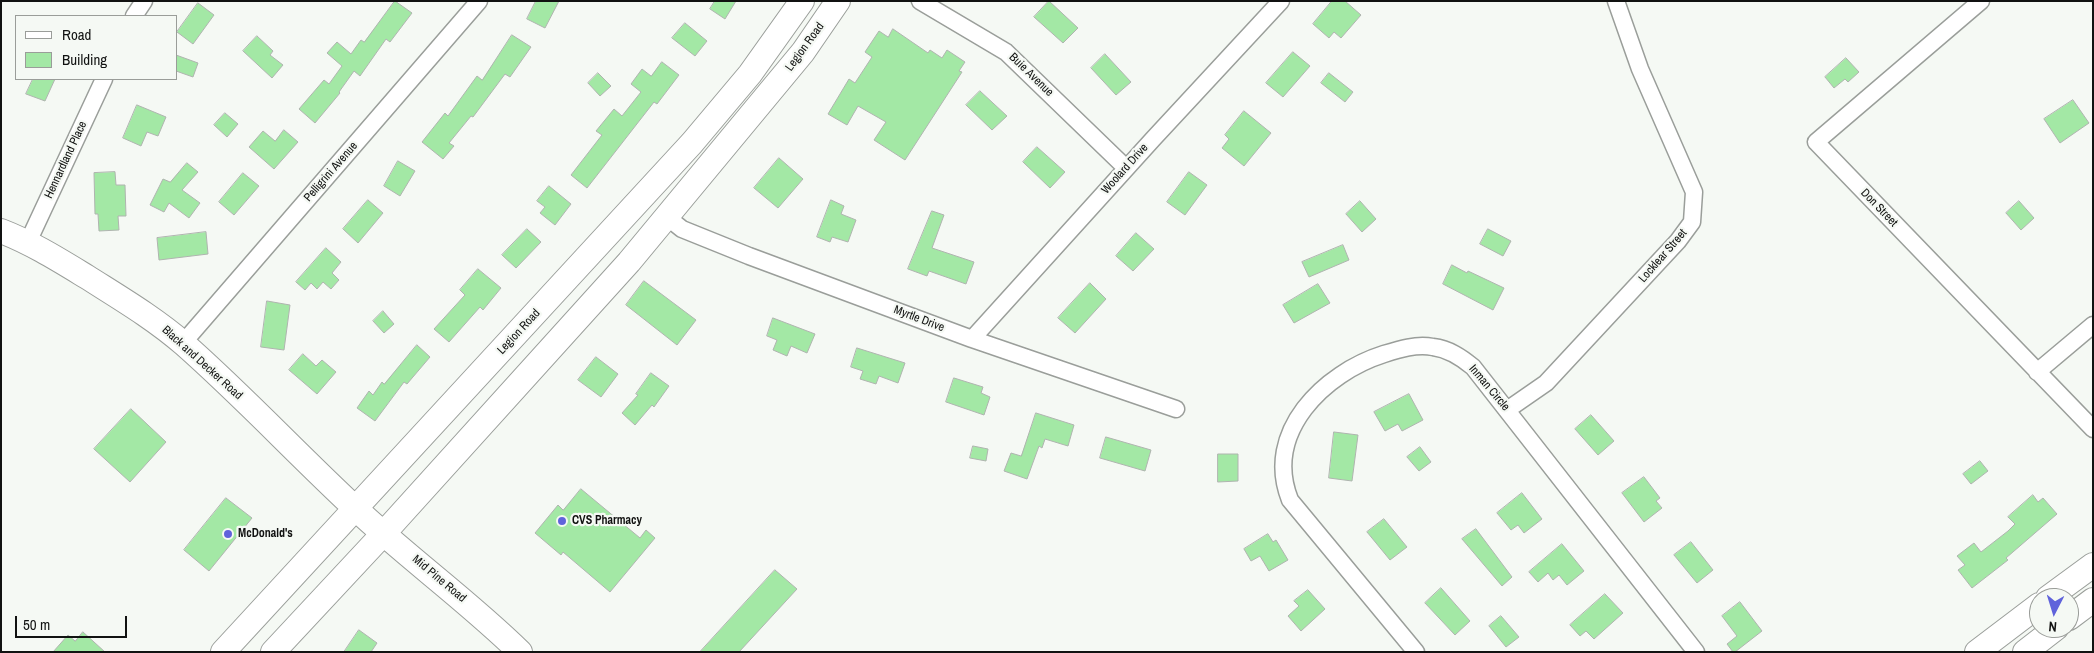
<!DOCTYPE html>
<style>
body{margin:0}
#map{position:relative;width:2094px;height:653px;overflow:hidden;background:#f5f9f4;font-family:"Archivo Narrow",sans-serif}
canvas{display:block}
.frame{position:absolute;inset:0;border:2px solid #111211;pointer-events:none}
.legend{position:absolute;left:15px;top:15px;width:162px;height:65px;box-sizing:border-box;background:#f5f9f4;border:1px solid #9a9d99;margin:0;padding:6px 9px;list-style:none;font-size:15px;color:#111211}
.legend li{display:flex;align-items:center;gap:10px;height:25px}
.legend b{width:25px;border:1px solid #9a9d99}
.north{position:absolute;left:2029px;top:588px;width:50px;height:50px;box-sizing:border-box;background:#f5f9f4;border:1px solid #9a9d99;border-radius:50%;rotate:185deg;font-size:14px;font-weight:700;line-height:20px;text-align:center;color:#111211}
.north::after{content:'';display:block;margin:auto;width:18px;height:22px;background:#6063db;clip-path:polygon(50% 0,100% 100%,50% 72%,0 100%)}
.scale{position:absolute;left:15px;top:616px;width:112px;height:22px;box-sizing:border-box;border:2px solid #111211;border-top:0;padding-left:6px;font-size:15px;line-height:18px;white-space:nowrap;color:#111211;-webkit-text-stroke:4px #f5f9f4;paint-order:stroke}
</style>
<div id="map">
<canvas width="2094" height="653"></canvas>
<div class="frame"></div>
<ul class="legend">
<li><b style="height:6px;background:#fff"></b>Road</li>
<li><b style="height:14px;background:#a3e8a5"></b>Building</li>
</ul>
<div class="north">N</div>
<div class="scale">50 m</div>
</div>
<script>
const g = document.querySelector('canvas').getContext('2d');
g.lineJoin = 'round';
function fillPath(path, color) { g.fillStyle = color; g.fill(path, 'evenodd'); }
function stroke(path, color, width, dash) { g.strokeStyle = color; g.lineWidth = width; g.lineCap = dash ? 'butt' : 'round'; g.setLineDash(dash || []); g.stroke(path); }
function label(font, color, halo, rows, align = 'center') {
  g.font = font + ' "Archivo Narrow",sans-serif'; g.lineWidth = 4.5; g.setLineDash([]); g.textBaseline = 'middle'; g.strokeStyle = halo; g.fillStyle = color; for (const [text, x, y, turn = 0] of rows) {
    g.save(); g.translate(x, y); g.rotate((+turn || 0) * Math.PI / 180); g.textAlign = isNaN(turn) ? turn : align; if (halo) g.strokeText(text, 0, 0); g.fillText(text, 0, 0); g.restore();
  }
}
const building = new Path2D(`
 M395 1 412 13 390 42 386 39 360 76 354 71 339 92 340 93 315 123 299 109 324 80 329 84 342 66 327 53 337 42 351 54 361 40 364 42Z
 M536 1H559L545 28 527 19Z
 M715 1H736L725 19 710 9Z
 M1049 1 1078 28 1063 43 1034 17Z
 M1332 1H1345L1361 15 1341 38 1334 32 1329 38 1313 24Z
 M198 3 214 15 193 44 177 32Z
 M685 23 707 41 695 56 672 38Z
 M893 29 928 53 930 50 942 58 947 50 965 62 959 71 962 72 905 160 874 140 886 122 858 106 847 125 828 114 849 79 855 83 872 57 865 52 879 31 888 37Z
 M512 35 531 47 510 77 505 74 473 117 471 116 449 143 454 146 443 159 422 142 445 113 448 116 477 76 482 80Z
 M257 36 273 51 270 55 283 65 272 78 243 51Z
 M1293 52 1310 66 1283 97 1266 83Z
 M1105 54 1131 82 1116 95 1091 68Z
 M176 55 198 63 193 77 176 71Z
 M1846 58 1859 72 1848 82 1845 79 1834 88 1825 77Z
 M662 62 679 75 657 104 654 102 587 188 571 175 602 135 596 131 614 109 622 116 641 92 631 84 642 69 651 76Z
 M598 73 611 86 600 96 588 83Z
 M1329 73 1353 92 1345 102 1321 83Z
 M33 79H55L45 101 26 94Z
 M980 91 1007 116 992 130 966 105Z
 M2073 100 2089 123 2060 143 2044 119Z
 M137 105 166 117 158 136 147 132 141 146 123 138Z
 M1244 111 1271 133 1244 166 1222 148 1229 139 1225 135Z
 M225 113 238 124 227 137 214 125Z
 M284 130 298 142 274 169 249 147 263 131 275 141Z
 M1037 147 1065 172 1050 188 1023 162Z
 M779 158 803 179 778 208 754 188Z
 M398 161 415 171 400 196 384 186Z
 M187 163 198 172 182 190 200 203 189 218 169 203 164 212 150 205 163 179 170 182Z
 M115 172 116 185H125L126 216H118L119 230 99 231 98 214H95L94 173Z
 M1189 172 1207 185 1185 215 1167 202Z
 M243 173 259 186 234 215 219 202Z
 M549 186 571 204 555 225 540 213 545 207 537 201Z
 M368 200 383 213 358 243 343 229Z
 M831 200 844 206 841 214 856 220 848 242 832 237 830 242 817 237Z
 M1360 201 1376 219 1362 232 1346 214Z
 M2019 201 2034 218 2021 230 2006 213Z
 M932 211 944 215 932 248 974 262 966 284 929 271 927 276 908 269Z
 M527 229 541 242 516 268 502 255Z
 M1488 229 1511 241 1503 256 1480 244Z
 M206 232 208 254 159 260 157 238Z
 M1136 233 1154 249 1133 271 1116 256Z
 M1343 245 1349 260 1309 277 1302 262Z
 M326 248 341 262 332 273 339 280 331 289 323 282 317 289 311 283 305 290 296 282Z
 M1452 265 1467 273 1468 271 1504 288 1493 310 1443 284Z
 M478 269 501 288 483 310 480 307 449 342 434 329 465 295 460 290Z
 M644 281 696 320 677 345 626 305Z
 M1090 283 1106 299 1075 333 1058 318Z
 M1318 284 1330 303 1294 323 1283 305Z
 M267 301 290 305 284 350 261 347Z
 M383 311 394 324 384 333 373 321Z
 M773 318 815 334 807 353 791 346 787 356 773 350 777 340 767 336Z
 M417 345 430 357 407 384 404 382 375 421 357 408 369 391 373 395 382 382 384 384Z
 M857 348 905 363 898 383 879 376 876 384 860 379 863 371 851 367Z
 M303 354 316 366 322 360 336 372 317 394 289 370Z
 M596 357 618 374 601 397 578 380Z
 M651 373 669 386 654 407 652 405 635 425 622 413 638 395 636 394Z
 M954 378 983 387 981 393 990 397 984 415 946 402Z
 M1409 394 1423 420 1402 431 1398 424 1385 431 1374 412Z
 M131 409 166 442 130 482 94 449Z
 M1036 413 1074 425 1068 446 1045 439 1042 448 1039 446 1027 479 1004 471 1011 453 1021 456Z
 M1591 415 1614 441 1598 455 1575 429Z
 M1334 432 1358 435 1352 481 1329 478Z
 M1106 437 1151 450 1145 471 1100 458Z
 M973 446 988 449 986 461 970 458Z
 M1420 447 1431 462 1419 471 1407 457Z
 M1218 454H1238V481L1218 482Z
 M1980 461 1988 471 1971 484 1963 474Z
 M1644 477 1660 498 1656 501 1662 508 1644 522 1622 493Z
 M581 489 640 538 646 530 655 538 610 592 563 552 561 555 535 533 558 505 563 510Z
 M1522 493 1542 519 1524 533 1518 525 1511 530 1497 513Z
 M2033 495 2038 502 2043 498 2057 514 2006 558 2008 560 1972 588 1958 570 1965 565 1957 556 1974 543 1981 552 2008 531 2015 524 2008 517Z
 M226 498 252 518 209 571 184 550Z
 M1384 519 1407 547 1390 560 1367 532Z
 M1476 529 1512 577 1502 586 1462 539Z
 M1268 534 1273 542 1276 540 1288 560 1269 571 1260 556 1251 561 1244 549Z
 M1691 542 1713 570 1697 583 1674 555Z
 M1562 544 1584 571 1567 585 1559 575 1553 580 1548 573 1538 582 1529 572Z
 M775 570 797 589 739 652H700Z
 M1441 588 1470 621 1455 635 1425 603Z
 M1308 590 1325 609 1301 631 1288 616 1299 606 1294 601Z
 M1605 594 1623 613 1594 639 1586 631 1580 636 1570 625Z
 M1740 602 1762 631 1735 652H1733L1727 644 1737 636 1722 616Z
 M1501 616 1519 637 1506 647 1489 626Z
 M359 630 377 643 371 652H344Z
 M83 632 105 652H53L68 635 75 641Z`);
fillPath(building, '#a3e8a5');
stroke(building, '#afb4af', 1);
const street = new Path2D(`
 M920 1 1006 52 1126 168
 M1981 1 1816 142 2093 429
 M134 16 144 1
 M667 217 682 229 749 256 972 339 1176 409
 M28 242 104 79
 M972 339 1153 139 1281 1
 M183 343 479 1
 M2037 372 2093 325
 M1507 410 1546 383 1678 241 1692 222 1694 192 1640 69 1616 1
 M1416 652 1290 500C1263 432 1324 373 1384 354 1400 349 1416 344 1433 347 1449 349 1461 357 1473 367L1696 652`);
const secondary = new Path2D(`
 M1 231C32 243 59 260 87 277 120 298 154 318 184 344 243 396 297 454 355 508 408 558 468 601 520 652
 M2048 598 2093 565
 M2069 618 2093 600
 M223 652 692 143 750 74 802 1
 M273 652 384 533 629 262 803 52 838 1
 M1977 652 2039 605
 M2025 652 2056 628`);
stroke(street, '#9a9e9a', 19);
stroke(secondary, '#9a9e9a', 26);
stroke(street, '#fff', 16);
stroke(secondary, '#fff', 24);
for (const [x, y, r, color] of [
 [562,521,5,"#6063db"],
 [228,534,5,"#6063db"]
]) { const dot = new Path2D(); dot.arc(x, y, r, 0, 2 * Math.PI); g.fillStyle = color; g.fill(dot); stroke(dot, '#f5f9f4', 2); }
label('12px', '#111211', '#f5f9f4', [
 ["Legion Road",805,47,-54],
 ["Buie Avenue",1031,75,44],
 ["Hennardland Place",66,160,-65],
 ["Woolard Drive",1125,169,-48],
 ["Pelligrini Avenue",331,172,-49],
 ["Don Street",1879,208,46],
 ["Locklear Street",1663,256,-49],
 ["Myrtle Drive",919,319,21],
 ["Legion Road",519,332,-47],
 ["Black and Decker Road",202,363,42],
 ["Inman Circle",1489,388,50],
 ["Mid Pine Road",439,579,40]
]);
label('bold 12px', '#111211', '#f5f9f4', [
 ["CVS Pharmacy",572,521],
 ["McDonald's",238,534]
], 'left');
</script>
